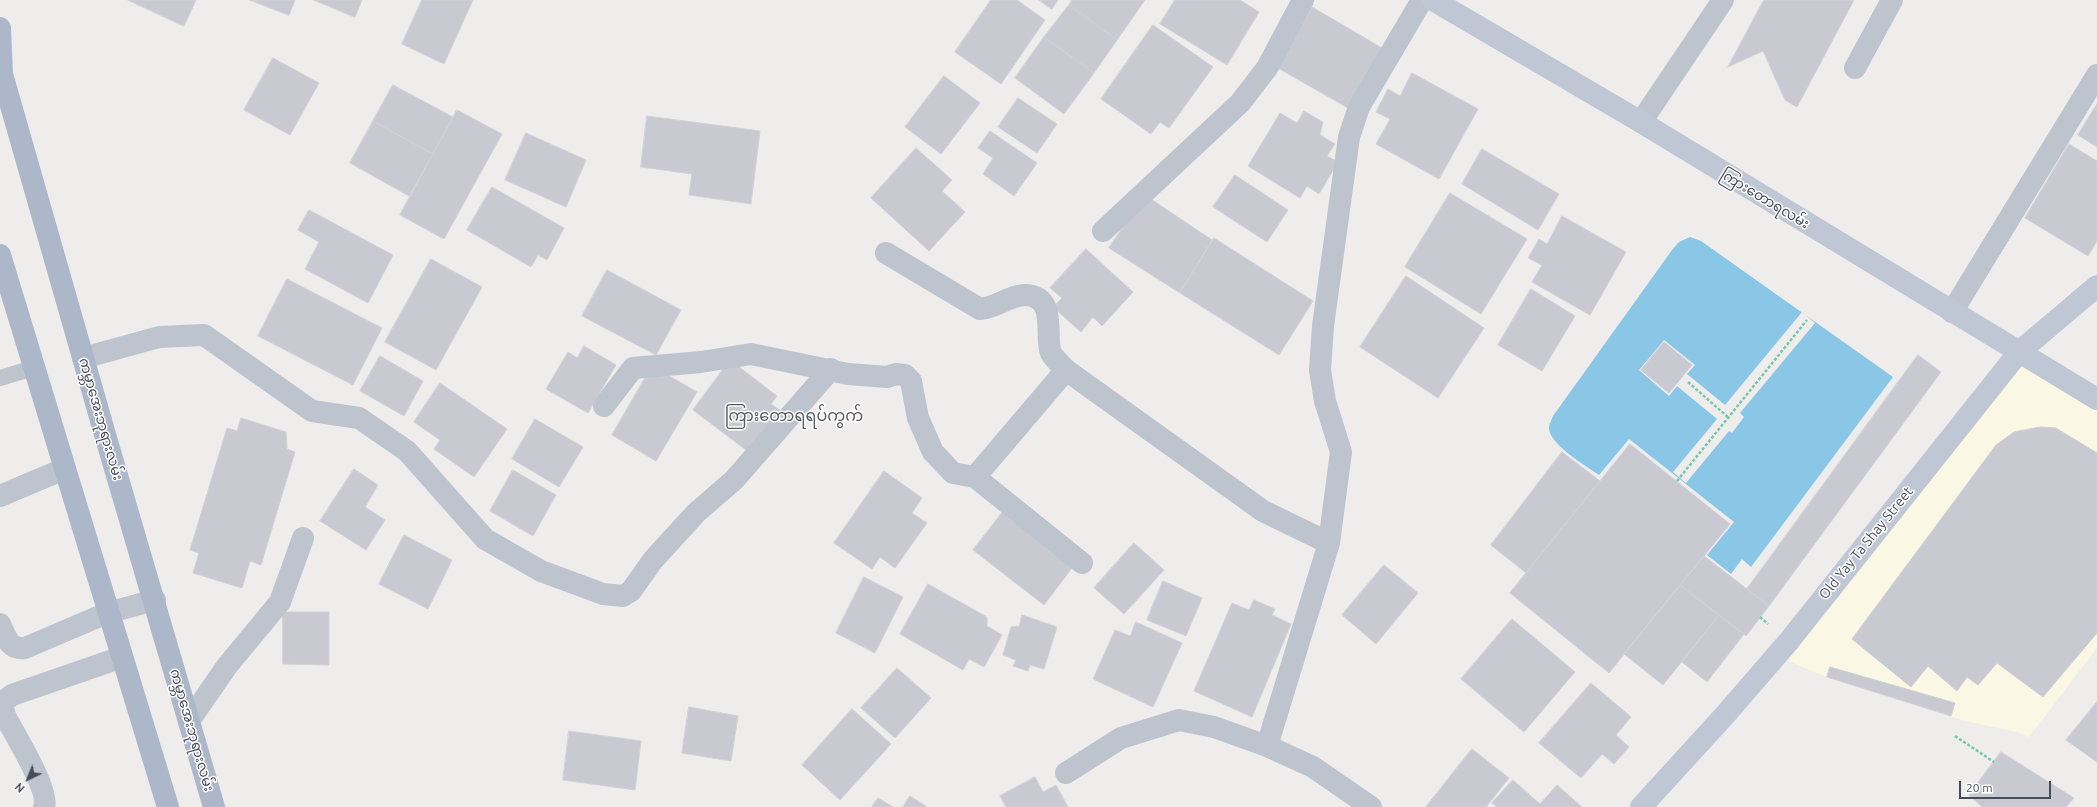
<!DOCTYPE html>
<meta charset="utf-8">
<style>
body{margin:0}
#map{position:relative;width:2097px;height:807px;overflow:hidden;background:#efecec;font-family:Ubuntu,sans-serif}
canvas{display:block}
.north{position:absolute;left:8px;top:759px;width:40px;height:40px;-webkit-text-stroke:3px #fff;paint-order:stroke;rotate:223deg;font-size:11px;font-weight:700;line-height:16px;text-align:center;color:#454c58}
.north::after{content:'';display:block;margin:auto;width:14px;height:18px;background:#454c58;clip-path:polygon(50% 0,100% 100%,50% 72%,0 100%)}
.scale{position:absolute;left:1959px;top:781px;width:92px;height:18px;box-sizing:border-box;border:2px solid #454c58;border-top:0;padding-left:5px;font-size:12px;line-height:14px;white-space:nowrap;color:#454c58;-webkit-text-stroke:3px #fff;paint-order:stroke}
</style>
<div id="map">
<canvas width="2097" height="807"></canvas>
<div class="north">N</div>
<div class="scale">20 m</div>
</div>
<script>
const g = document.querySelector('canvas').getContext('2d');
g.lineJoin = 'round';
function fillPath(path, color) { g.fillStyle = color; g.fill(path, 'evenodd'); }
function stroke(path, color, width, dash) { g.strokeStyle = color; g.lineWidth = width; g.lineCap = dash ? 'butt' : 'round'; g.setLineDash(dash || []); g.stroke(path); }
function label(font, color, halo, rows, align = 'center') {
  g.font = font + ' Ubuntu,"Noto Sans Myanmar",sans-serif'; g.lineWidth = 3; g.setLineDash([]); g.textBaseline = 'middle'; g.strokeStyle = halo; g.fillStyle = color; for (const [text, x, y, turn = 0] of rows) {
    g.save(); g.translate(x, y); g.rotate((+turn || 0) * Math.PI / 180); g.textAlign = isNaN(turn) ? turn : align; if (halo) g.strokeText(text, 0, 0); g.fillText(text, 0, 0); g.restore();
  }
}
fillPath(new Path2D(`
 M2019 352 2097 399V648L2029 737 2017 732 1965 721 1819 674 1776 656Z`), '#faf7e4');
fillPath(new Path2D(`
 M1690 237 1701 241 1893 377 1751 567 1742 559 1731 574 1707 555 1734 522 1629 439 1599 475C1586 466 1549 444 1549 428 1549 424 1552 419 1553 416L1672 250 1679 242Z`), '#8ac6e6');
fillPath(new Path2D(`
 M1802 312 1815 323 1740 413 1744 417 1732 433 1729 431 1686 483 1673 472 1717 419 1677 386 1669 396 1639 370 1664 340 1695 365 1687 374 1725 405Z`), '#efecec');
const building = new Path2D(`
 M128 0H196L184 26Z
 M250 0H295L289 15Z
 M314 0H362L355 17Z
 M422 0H473L444 64 402 44Z
 M991 0H1017L1045 20 1001 84 955 52Z
 M1039 0H1058L1052 9Z
 M1072 0H1145L1117 40 1069 5Z
 M1175 0H1240L1259 12 1227 65 1160 24Z
 M1764 0H1854L1797 107 1785 100 1763 51 1728 67Z
 M1069 5 1117 40 1094 73 1044 37Z
 M1312 7 1382 48 1348 108 1278 68Z
 M1153 25 1213 67 1169 128 1160 122 1151 134 1101 99Z
 M1044 37 1094 73 1064 114 1015 78Z
 M273 58 319 83 290 135 244 110Z
 M1412 73 1478 109 1439 179 1376 144 1390 119 1376 112 1388 89 1400 96Z
 M944 76 980 103 941 154 905 127Z
 M393 85 453 117 433 154 373 121Z
 M1018 98 1057 124 1037 153 998 127Z
 M2097 104V147L2078 135Z
 M457 110 502 134 444 239 400 215Z
 M1304 111 1323 122 1320 135 1335 144 1327 156 1338 162 1319 194 1307 186 1300 198 1248 166 1280 113 1297 123Z
 M647 116 760 131 751 204 689 195 692 174 641 167Z
 M373 121 433 154 409 196 350 163Z
 M990 131 1037 163 1014 196 983 174 993 158 978 148Z
 M526 133 586 160 566 207 505 180Z
 M2069 144 2097 161V241L2088 256 2025 218Z
 M916 148 952 180 942 191 965 212 929 251 871 198Z
 M1482 149 1559 194 1538 230 1462 184Z
 M1235 175 1288 210 1267 242 1213 207Z
 M492 187 564 228 547 260 538 255 531 267 467 230Z
 M1450 193 1527 239 1481 314 1405 267Z
 M1145 195 1212 240 1180 293 1109 248Z
 M309 210 393 255 368 303 305 269 319 242 298 230Z
 M1562 216 1626 252 1590 315 1532 282 1542 265 1528 258 1539 239 1547 244Z
 M1214 238 1313 301 1279 355 1180 293Z
 M1086 249 1133 292 1102 326 1093 317 1081 332 1053 307 1062 298 1050 288Z
 M431 259 482 287 436 370 385 342Z
 M607 270 681 310 656 355 582 316Z
 M1406 276 1484 328 1438 398 1360 347Z
 M287 279 382 328 353 385 258 336Z
 M1531 289 1575 316 1542 371 1498 345Z
 M1664 342 1692 365 1669 393 1641 370Z
 M584 346 616 365 588 413 546 389 568 352 577 358Z
 M1918 355 1941 372 1769 606 1747 589Z
 M380 356 423 381 404 416 360 391Z
 M730 360 777 396 771 404 781 411 750 453 693 410Z
 M652 366 697 392 656 461 612 435Z
 M440 383 507 429 474 477 434 449 440 440 414 422Z
 M241 418 286 432 287 449 295 452 261 565 250 561 242 588 193 573 199 553 190 550 227 428 237 431Z
 M535 419 583 447 559 487 512 459Z
 M2041 427 2056 428 2097 453V633L2043 697 1997 663 1978 685 1967 677 1957 691 1928 666 1911 687 1852 639 1996 445 2014 432Z
 M1630 444 1730 524 1609 673 1510 593Z
 M1562 452 1600 481 1526 573 1491 545Z
 M354 469 378 485 365 507 385 520 366 550 320 521Z
 M513 470 556 495 533 536 490 511Z
 M884 471 922 498 912 513 927 523 895 568 880 557 872 569 834 543Z
 M1005 509 1075 564 1044 605 973 550Z
 M404 535 452 560 428 609 379 584Z
 M1134 543 1164 570 1124 614 1094 588Z
 M1704 556 1769 606 1746 636 1680 585Z
 M1384 565 1418 593 1376 644 1342 615Z
 M864 577 903 597 875 653 836 633Z
 M1163 581 1202 598 1186 636 1147 620Z
 M928 584 987 617V626L1002 635 984 667 969 659 963 670 900 634Z
 M1680 585 1719 615 1663 685 1624 654Z
 M1254 600 1275 609 1272 615 1291 624 1252 717 1194 691 1232 603 1249 610Z
 M283 612H329V665L283 664Z
 M1022 615 1057 627 1044 669 1030 665 1028 671 1013 666 1016 660 1003 655 1011 627 1019 626Z
 M1719 615 1744 634 1707 682 1682 662Z
 M1512 619 1575 672 1524 732 1461 679Z
 M1136 622 1182 643 1153 707 1093 679 1115 630 1130 636Z
 M1830 667 1955 703 1951 716 1827 677Z
 M897 668 931 698 895 738 861 708Z
 M1591 683 1631 717 1616 735 1629 747 1614 764 1602 754 1581 778 1539 743Z
 M2097 702V762L2066 740Z
 M689 707 738 716 731 761 682 753Z
 M852 709 891 744 840 800 802 765Z
 M569 731 641 741 635 790 563 780Z
 M1472 749 1509 778 1486 807H1426Z
 M2001 752 2074 798 2066 807H1982L1969 795Z
 M1035 777 1043 792 1056 785 1068 807H1006L1000 796Z
 M1513 780 1540 804 1557 785 1582 807H1497L1492 803Z
 M910 796 927 807H903Z
 M878 798 893 807H872Z`);
fillPath(building, '#c9cad1');
stroke(building, '#d0d1d7', 1);
stroke(new Path2D(`
 M1688 382 1729 418
 M1677 481 1807 320
 M1760 617 1768 624
 M1955 736 1994 762`), '#75c7ab', 2.5, [3, 2]);
stroke(new Path2D(`
 M0 378 33 368`), '#bdc4ce', 16);
stroke(new Path2D(`
 M1855 68 1892 0
 M1641 122 1723 0
 M1103 231 1240 103 1267 68 1303 0
 M886 253 980 309C996 308 1008 296 1024 295 1059 295 1044 338 1051 353 1054 359 1062 365 1066 370L1263 511 1329 543
 M1952 312 2097 75
 M83 358 159 337 204 335 312 411 359 418 407 451 485 539 541 571 603 594 623 596 631 591 653 560 696 513 734 480 831 369
 M1066 370 975 477 1082 563
 M604 406 633 368 701 362 751 354 848 374 887 377 896 374 905 375 911 381 918 418 933 452 953 473 975 477
 M0 496 64 469
 M0 624C6 637 9 650 25 648L107 613 155 600
 M189 721 227 666 280 602 303 538
 M1267 746 1329 543 1341 452 1325 401 1320 370 1323 326 1349 137 1359 107 1422 0
 M1066 773 1121 738 1179 720 1214 727 1267 746 1313 767 1371 807
 M44 807C50 791 14 733 5 716L2 703 12 695 122 657`), '#bdc4ce', 22);
stroke(new Path2D(`
 M1433 0 1641 122 2097 399
 M1641 807 1725 715 1789 641 2019 352 2097 286`), '#bfc6d4', 22);
stroke(new Path2D(`
 M0 28 2 74 104 431 214 807
 M0 255 168 807`), '#acb7ca', 22);
label('14px', '#454c58', '#fff', [
 ["ကြားတောရလမ်း",1765,199,31],
 ["ကမ္ဘာအေးဘုရားလမ်း",101,419,74],
 ["Old Yay Ta Shay Street",1866,543,-51],
 ["ကမ္ဘာအေးဘုရားလမ်း",192,730,74]
]);
label('16px', '#595b60', '#fff', [
 ["ကြားတောရရပ်ကွက်",794,416]
]);
</script>
